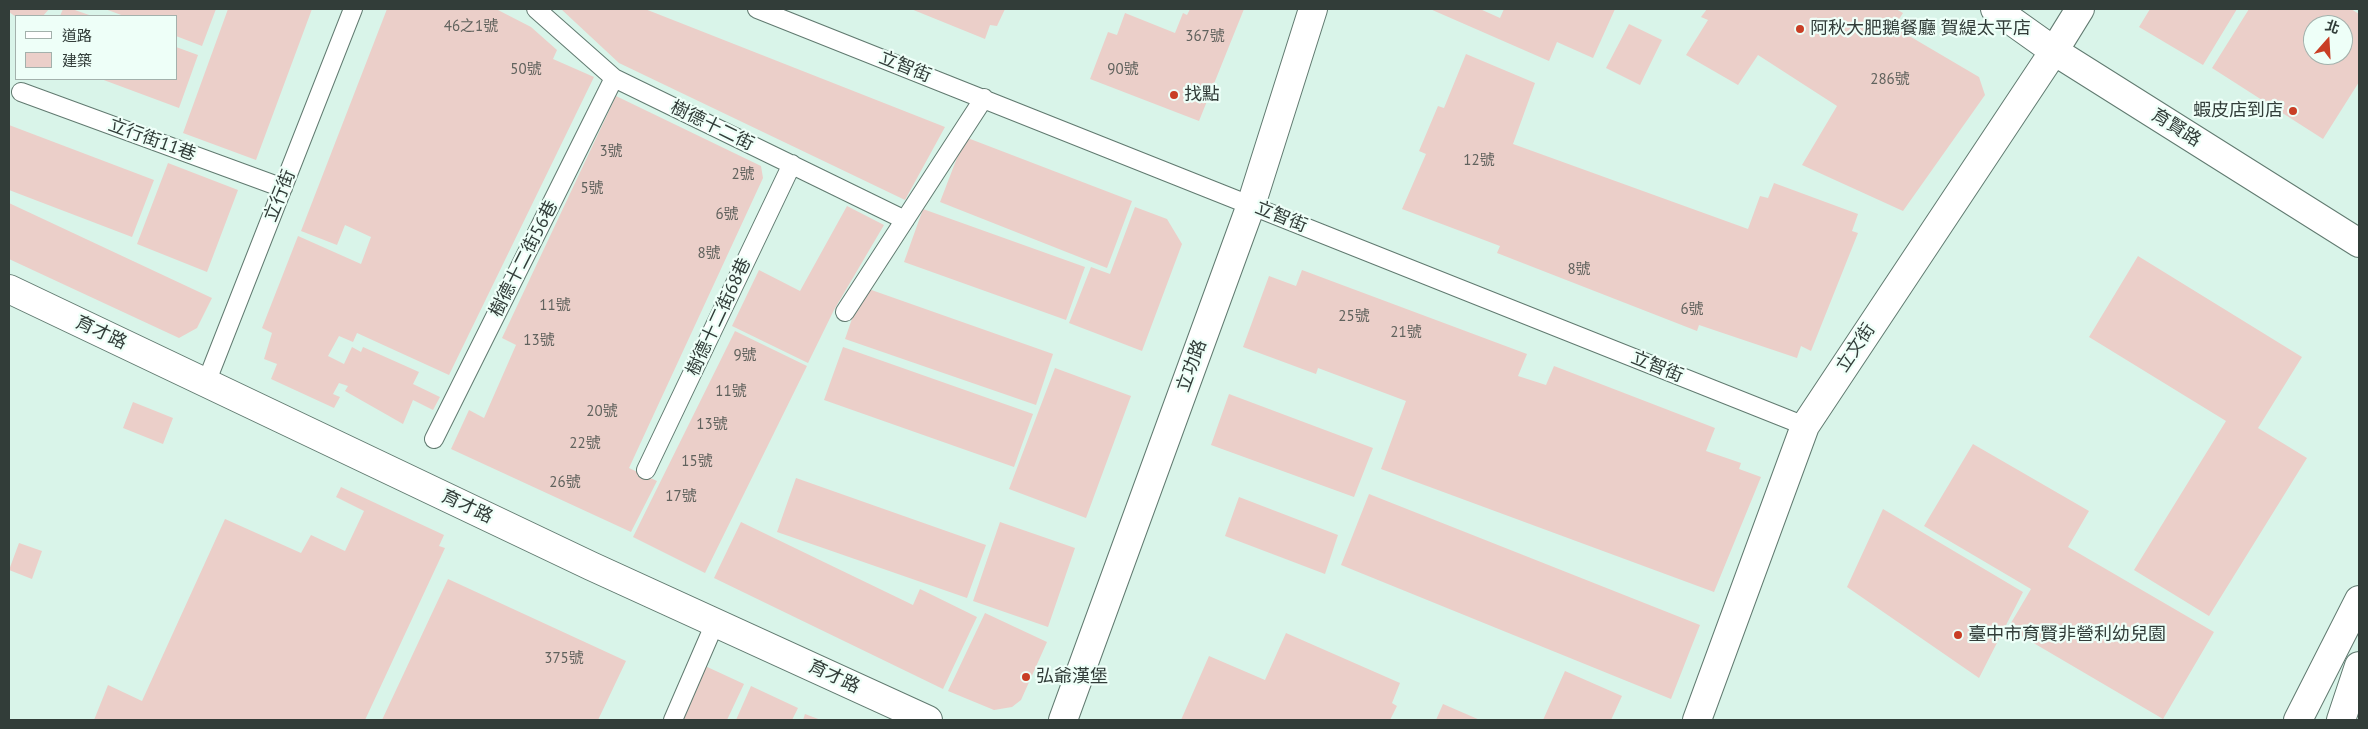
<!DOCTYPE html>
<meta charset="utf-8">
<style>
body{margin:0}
#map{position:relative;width:2368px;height:729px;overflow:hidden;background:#d9f4e9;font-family:"PT Sans","Noto Sans TC",sans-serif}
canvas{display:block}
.frame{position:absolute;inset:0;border:10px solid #323d39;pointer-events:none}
.legend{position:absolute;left:15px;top:15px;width:162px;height:65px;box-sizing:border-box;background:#eefff8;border:1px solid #a3b1ac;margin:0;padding:6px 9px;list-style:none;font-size:15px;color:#323d39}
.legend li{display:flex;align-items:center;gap:10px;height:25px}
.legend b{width:25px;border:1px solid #a3b1ac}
.north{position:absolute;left:2303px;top:15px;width:50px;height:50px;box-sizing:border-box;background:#eefff8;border:1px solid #a3b1ac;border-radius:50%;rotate:19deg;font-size:14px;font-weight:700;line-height:20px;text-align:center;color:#323d39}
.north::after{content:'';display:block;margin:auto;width:18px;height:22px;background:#c93e25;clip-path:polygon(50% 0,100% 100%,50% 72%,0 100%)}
</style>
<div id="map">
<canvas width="2368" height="729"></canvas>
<div class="frame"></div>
<ul class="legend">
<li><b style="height:6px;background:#fff"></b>道路</li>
<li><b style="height:14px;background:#ebcfc9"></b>建築</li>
</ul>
<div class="north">北</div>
</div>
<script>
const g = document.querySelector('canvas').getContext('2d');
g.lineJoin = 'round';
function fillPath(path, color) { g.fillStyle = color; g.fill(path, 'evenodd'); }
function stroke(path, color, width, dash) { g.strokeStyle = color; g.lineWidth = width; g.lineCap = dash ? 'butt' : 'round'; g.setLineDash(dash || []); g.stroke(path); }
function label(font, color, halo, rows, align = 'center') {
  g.font = font + ' "PT Sans","Noto Sans TC",sans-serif'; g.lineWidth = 4.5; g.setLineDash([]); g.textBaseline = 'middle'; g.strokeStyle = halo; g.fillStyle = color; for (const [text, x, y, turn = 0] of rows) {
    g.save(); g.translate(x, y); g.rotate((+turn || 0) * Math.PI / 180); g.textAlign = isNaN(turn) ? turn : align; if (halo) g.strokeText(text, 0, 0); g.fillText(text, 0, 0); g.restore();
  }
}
fillPath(new Path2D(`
 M9 9H49L43 16 16 17 9 12Z
 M63 9H72L92 16H60Z
 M105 9H216L202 46 176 36V16H124Z
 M228 9H312L256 160 183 133Z
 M387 9H496L531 27 557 50 553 59 594 77 449 375 357 333 353 342 339 336 328 356 344 364 352 347 361 352 363 347 419 372 413 384 440 397 433 410 413 400 403 424 345 391 348 386 339 383 333 394 340 397 334 408 271 379 277 364 264 359 272 333 262 328 298 236 361 264 371 237 345 225 337 245 301 231Z
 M561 9H645L945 127 905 200 619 63Z
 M911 9H1005L997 26 990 25 985 39Z
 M1190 9H1244L1199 121 1090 79 1108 32 1117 35 1125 13 1175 33 1183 13 1187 15Z
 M1430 9H1480L1500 18 1504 9H1615L1593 58 1557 42 1549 61Z
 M1707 9H1896L1903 13 1894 27 1979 77 1985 95 1903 211 1802 165 1837 106 1758 55 1738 85 1686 55 1708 20 1701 17Z
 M2150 9H2237L2203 65 2139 27Z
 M2249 9H2351L2359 14V82L2323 139 2212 68ZM2313 25H2343V55H2313Z
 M1629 24 1662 40 1640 85 1606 68Z
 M176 47 198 55 179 108 101 79H176Z
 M1466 54 1535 83 1513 144 1748 229 1760 196 1768 198 1774 183 1858 214 1852 231 1858 233 1811 351 1801 346 1797 358 1699 325 1697 331 1497 253 1500 246 1402 209 1426 154 1419 151 1438 106 1444 108Z
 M616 96 761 166 763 178 629 468 657 481 631 532 451 449 469 410 484 418 516 345 502 338Z
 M9 125 154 180 132 237 9 190Z
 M965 137 1132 201 1107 268 940 202Z
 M168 163 238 190 207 272 137 244Z
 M9 203 212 298 197 328 179 338 9 259Z
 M847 206 884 225 834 310 808 363 732 326 759 270 800 291Z
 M1135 207 1167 219 1182 244 1142 351 1069 323 1091 267 1110 274Z
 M923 209 1085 267 1066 320 904 262Z
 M2138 256 2302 357 2258 428 2307 458 2209 616 2134 570 2226 421 2089 337Z
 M1302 270 1527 354 1518 376 1546 385 1554 366 1715 428 1706 451 1741 463 1739 469 1761 477 1714 592 1381 469 1406 401 1318 368 1316 374 1243 347 1269 276 1296 286Z
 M863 287 1053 354 1036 405 845 339Z
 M735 331 807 366 705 573 633 537Z
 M843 347 1033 414 1014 467 824 400Z
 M1055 368 1131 396 1086 518 1009 489Z
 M1229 394 1373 448 1354 497 1211 445Z
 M133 402 173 418 163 444 123 428Z
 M1973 444 2089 511 2068 547 2214 632 2163 719 2008 628 2031 589 1924 526Z
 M796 478 986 545 967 598 777 532Z
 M341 487 444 535 439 546 445 548 365 720H94L108 685 142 701 225 519 301 553 311 535 345 551 364 511 336 497Z
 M1369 494 1700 625 1671 699 1341 565Z
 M1239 497 1338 535 1325 574 1225 536Z
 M1883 509 2023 592 1979 678 1847 587Z
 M741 522 913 605 920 589 977 617 943 689 714 578Z
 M1000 522 1075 548 1048 627 973 601Z
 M19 543 42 551 32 579 9 570Z
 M448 579 626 661 598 720H382Z
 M985 613 1047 642 1021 700 1012 707 994 710 948 691Z
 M1286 633 1400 683 1392 703 1397 706 1390 720H1181L1209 656 1265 680Z
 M703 665 744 684 727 720H678Z
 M1565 671 1622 696 1611 720H1543Z
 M751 686 798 708 792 720H736Z
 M1443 704 1480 720H1436Z
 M805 714 821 720H803Z`), '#ebcfc9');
const lane = new Path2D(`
 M536 9 614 78 905 220
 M757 9 1805 426
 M21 92 283 188
 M845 312 984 98
 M206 383 353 9
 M434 439 614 78
 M646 470 792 164
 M673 720 715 623`);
const street = new Path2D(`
 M1995 9 2054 51 2359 243
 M9 289 591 566 928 720
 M1063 720 1251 205 1313 9
 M1697 720 1805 426 2054 51 2080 9
 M2298 720 2359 600`);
const highway = new Path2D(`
 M2341 720 2359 666`);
stroke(lane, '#617a70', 20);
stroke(street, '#617a70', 30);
stroke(highway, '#617a70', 30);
stroke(lane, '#fff', 18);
stroke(street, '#fff', 28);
stroke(highway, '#fff', 28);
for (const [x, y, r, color] of [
 [1800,29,5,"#c93e25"],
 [1174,95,5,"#c93e25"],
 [2293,111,5,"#c93e25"],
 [1958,635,5,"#c93e25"],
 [1026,677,5,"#c93e25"]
]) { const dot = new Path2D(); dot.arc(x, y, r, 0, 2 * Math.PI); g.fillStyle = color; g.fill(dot); stroke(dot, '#eefff8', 2); }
label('15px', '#60625d', null, [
 ["46之1號",471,27],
 ["367號",1205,37],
 ["50號",526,70],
 ["90號",1123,70],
 ["286號",1890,80],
 ["3號",611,152],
 ["12號",1479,161],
 ["2號",743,175],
 ["5號",592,189],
 ["6號",727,215],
 ["8號",709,254],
 ["8號",1579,270],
 ["11號",555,306],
 ["6號",1692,310],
 ["25號",1354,317],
 ["21號",1406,333],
 ["13號",539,341],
 ["9號",745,356],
 ["11號",731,392],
 ["20號",602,412],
 ["13號",712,425],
 ["22號",585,444],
 ["15號",697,462],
 ["26號",565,483],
 ["17號",681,497],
 ["375號",564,659]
]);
label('18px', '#323d39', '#eefff8', [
 ["阿秋大肥鵝餐廳 賀緹太平店",1810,29],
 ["找點",1184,95],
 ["蝦皮店到店",2283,111,"right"],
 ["臺中市育賢非營利幼兒園",1968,635],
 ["弘爺漢堡",1036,677]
], 'left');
label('18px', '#323d39', '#eefff8', [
 ["立智街",905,67,22],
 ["樹德十二街",712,126,26],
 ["育賢路",2176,128,32],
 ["立行街11巷",152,140,20],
 ["立行街",280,196,-68],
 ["立智街",1281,217,22],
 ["樹德十二街56巷",524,259,-63],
 ["樹德十二街68巷",719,317,-65],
 ["育才路",101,333,25],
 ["立文街",1856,348,-56],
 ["立功路",1192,366,-70],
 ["立智街",1657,367,22],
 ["育才路",467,507,25],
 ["育才路",834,677,25]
]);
</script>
